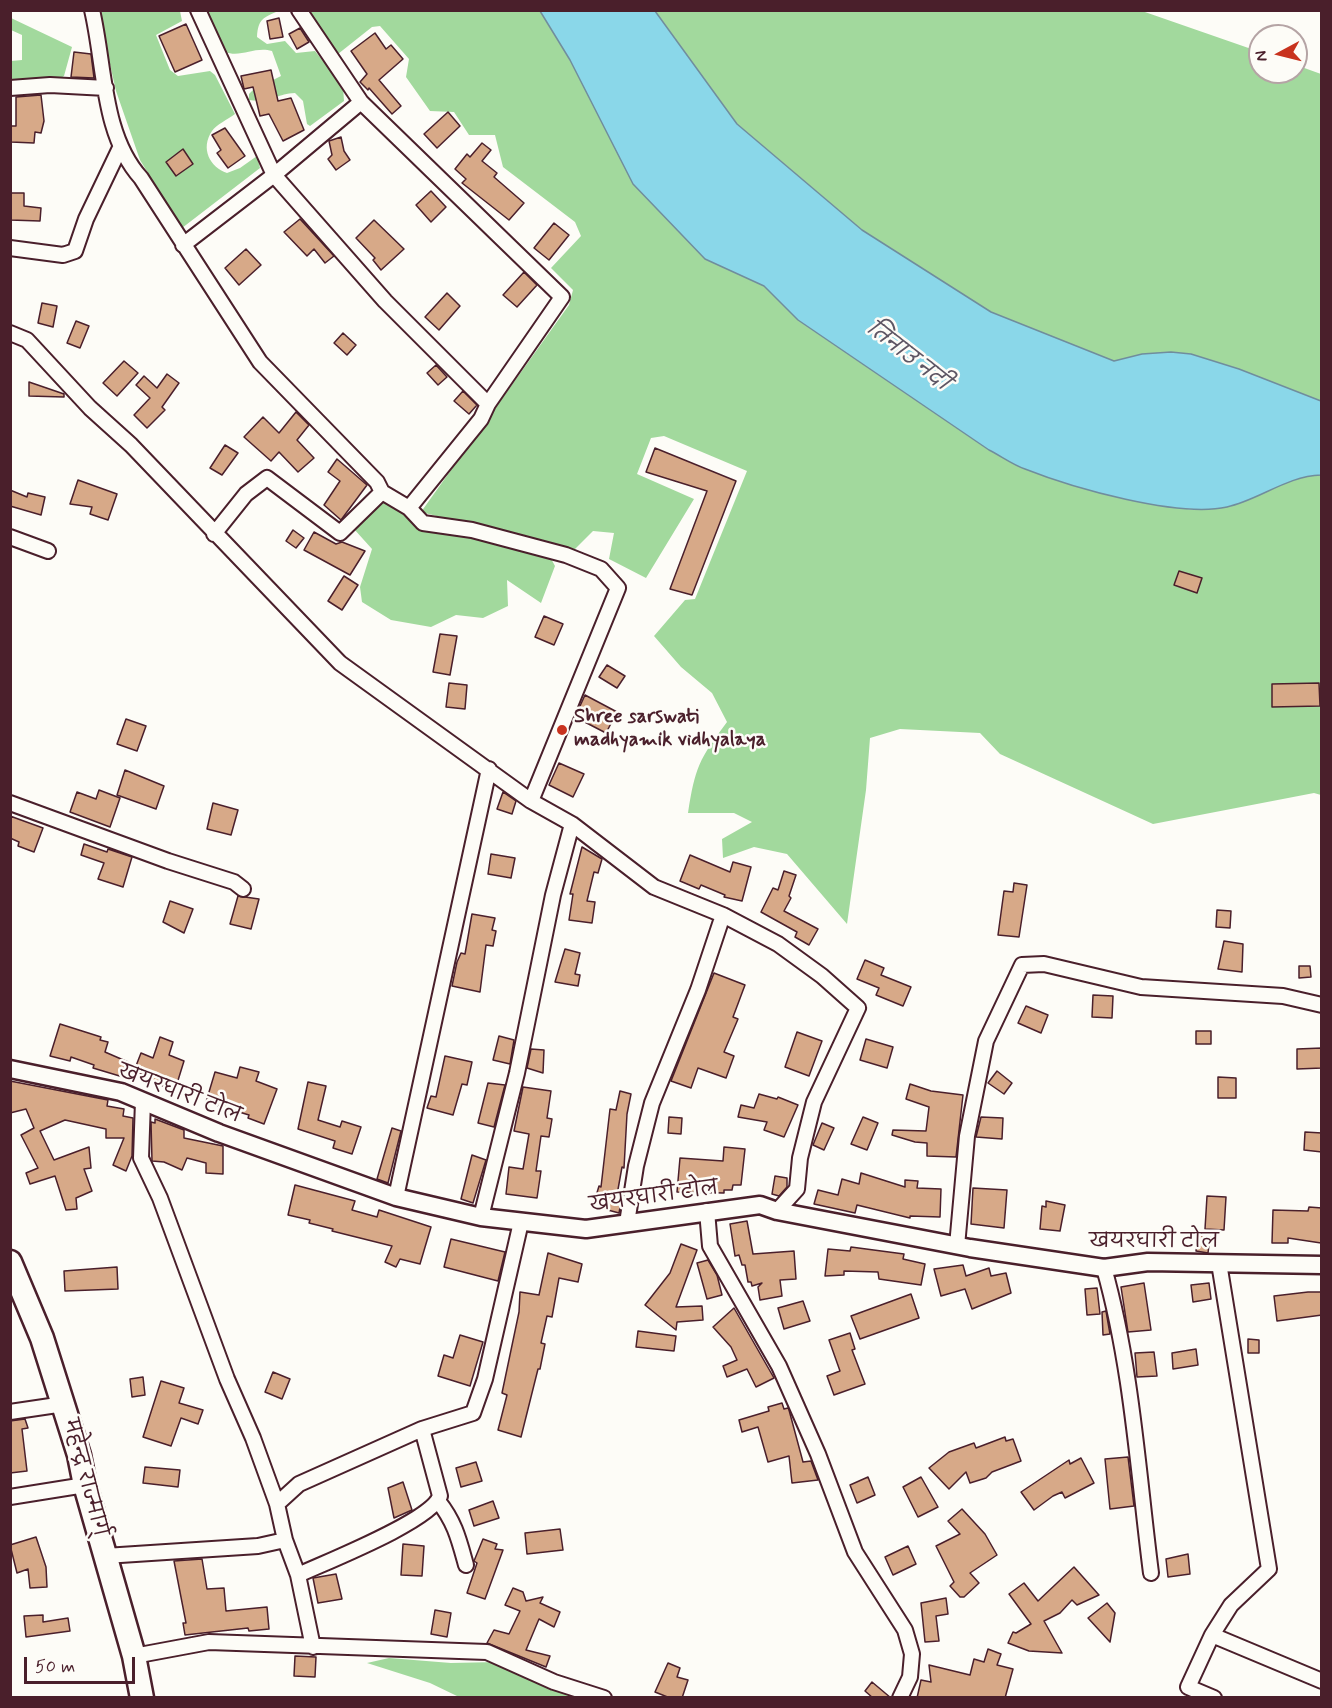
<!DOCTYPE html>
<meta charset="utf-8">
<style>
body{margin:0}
#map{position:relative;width:1332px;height:1708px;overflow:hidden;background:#fdfcf7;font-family:Mynerve,sans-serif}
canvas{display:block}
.frame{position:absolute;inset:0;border:12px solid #4a1f2b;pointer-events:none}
.north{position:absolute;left:1248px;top:24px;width:60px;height:60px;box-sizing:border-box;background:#fdfcf7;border:2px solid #b5a4a5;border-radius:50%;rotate:263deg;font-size:16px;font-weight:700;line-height:24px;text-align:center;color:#4a1f2b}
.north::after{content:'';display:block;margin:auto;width:21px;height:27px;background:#c8321e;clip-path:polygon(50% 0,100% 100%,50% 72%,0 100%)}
.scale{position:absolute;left:24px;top:1657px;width:111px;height:27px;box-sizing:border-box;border:3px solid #4a1f2b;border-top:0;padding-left:8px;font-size:18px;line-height:21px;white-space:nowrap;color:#4a1f2b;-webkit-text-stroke:4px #fdfcf7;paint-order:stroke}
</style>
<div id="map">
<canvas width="1332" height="1708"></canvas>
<div class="frame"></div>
<div class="north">N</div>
<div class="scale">50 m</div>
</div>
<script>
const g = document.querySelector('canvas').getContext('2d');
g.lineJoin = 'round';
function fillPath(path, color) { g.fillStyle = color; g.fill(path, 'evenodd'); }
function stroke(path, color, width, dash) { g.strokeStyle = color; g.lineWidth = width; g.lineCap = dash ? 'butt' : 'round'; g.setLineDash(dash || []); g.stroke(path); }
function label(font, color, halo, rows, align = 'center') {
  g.font = font + ' Mynerve,"Playpen Sans Deva",sans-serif'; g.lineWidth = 5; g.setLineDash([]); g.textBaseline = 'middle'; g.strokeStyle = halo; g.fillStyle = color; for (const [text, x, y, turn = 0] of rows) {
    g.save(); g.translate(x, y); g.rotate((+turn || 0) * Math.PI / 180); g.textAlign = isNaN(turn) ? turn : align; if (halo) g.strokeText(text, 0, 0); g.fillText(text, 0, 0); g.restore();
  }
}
fillPath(new Path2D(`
 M98 11H180L182 21 156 35 170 70 178 76 210 71 215 75 235 114C228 119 216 125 212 131 200 149 210 167 227 173L240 168 257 156 260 168 182 228 140 160 116 91Z
 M205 11H278C264 18 258 18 257 37L267 44 285 41 296 53 315 51 343 86 344 101 310 126 307 124 303 101 295 93C275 94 272 103 249 100V94L253 90 281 76 272 51C255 46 241 58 225 52Z
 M306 11H540L570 60 705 259 764 286 798 320 989 450C1043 480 1102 495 1162 504 1173 506 1188 511 1198 509 1239 501 1279 476 1321 475V795L1314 793 1153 824 1000 754 980 733 900 729 870 738 866 790 847 924 787 854 754 847 723 858 722 839 752 822 734 813H688C695 768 699 759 727 722L712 693 681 667 654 636 685 600 695 599 747 471 664 436 651 438 637 474 694 499 646 578 609 559 614 533 593 531 573 551 421 512 569 305 573 290 551 268 581 236 575 222 503 167 495 135H469L454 112 430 111 406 77 409 59 380 26 372 27 338 54Z
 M655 11H1142L1260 52V72H1296V65L1321 74V401L1239 369 1191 354 1171 352 1142 354 1114 361 991 312 862 230 737 124Z
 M11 18 72 47 64 76 56 81 11 82V61L22 60V35L11 30Z
 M382 498 400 508 421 527 548 553 555 566 541 603 507 580 508 606 483 618 456 615 431 627 391 620 362 602 360 587 372 549 354 529Z
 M389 1658 451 1663 498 1662 585 1697 457 1696 430 1683 367 1663Z`), '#a2d99d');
const water = new Path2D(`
 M540 11H655L737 124 862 230 991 312 1114 361 1142 354 1171 352 1191 354 1239 369 1321 401V475C1287 476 1259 500 1227 507 1178 518 1073 488 1025 469 1013 465 1001 456 989 450L798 320 764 286 705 259 633 184 570 60Z`);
fillPath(water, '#8ad7e9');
stroke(water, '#708d9d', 1.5);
const building = new Path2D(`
 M279 18 283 37 270 39 267 21Z
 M186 24 202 60 175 72 159 36Z
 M300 28 309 42 297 49 289 34Z
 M375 33 386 49 391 45 403 59 379 80 401 106 392 114 369 88 368 90 360 82 367 74 351 51Z
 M74 52 91 54 94 78 71 77Z
 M271 70 278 101 291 98 304 130 283 141 269 114 260 116 253 87 244 89 241 76Z
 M41 95 44 121 41 133 35 132 34 143 11 142V126H16V97Z
 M448 112 460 126 437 148 424 134Z
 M225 128 245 156 228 168 217 153 221 150 212 135Z
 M341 137 344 151 350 160 336 170 328 159 332 155 329 141Z
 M482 143 491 150 482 161 497 173 494 177 524 203 509 220 462 183 466 179 455 169 467 154 470 157Z
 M183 149 193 164 176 176 166 162Z
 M431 191 446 207 431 222 416 205Z
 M10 193H24V206L41 208 40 221 10 220Z
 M300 219 334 256 325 263 314 249 307 256 284 232Z
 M374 220 404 249 381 270 373 260 375 258 356 238Z
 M554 223 569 235 549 260 534 248Z
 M246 249 261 265 239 285 225 268Z
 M524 272 537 285 517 307 503 295Z
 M447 293 460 306 439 330 425 317Z
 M42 303 57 306 53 327 38 323Z
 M76 321 89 326 80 348 67 343Z
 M343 333 356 345 347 355 334 343Z
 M124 361 138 373 117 396 103 383Z
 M436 365 447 377 438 385 427 373Z
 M167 374 179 383 162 407 165 410 147 428 134 415 150 398 136 385 144 376 157 388Z
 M29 382 64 394V397L29 396Z
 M463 391 477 405 469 414 454 401Z
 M296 412 309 425 297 440 314 458 298 472 279 452 271 461 244 437 263 417 279 433Z
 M225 445 238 453 222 475 210 468Z
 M655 448 736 481 692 595 670 589 707 491 646 472Z
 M337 459 367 485 341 520 324 505 340 481 328 472Z
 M78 480 117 494 108 520 90 514 92 507 70 504Z
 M10 490 27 497 28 493 45 497 41 515 10 506Z
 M293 530 304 538 296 548 286 541Z
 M314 532 336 544 342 542 365 551 350 575 304 550Z
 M1179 571 1202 578 1197 593 1174 585Z
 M344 576 358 585 342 610 328 601Z
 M544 616 563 624 554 645 535 637Z
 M440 634 457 636 450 675 433 672Z
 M607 665 625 676 617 688 599 677Z
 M449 683 467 685 465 709 446 707Z
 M1319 683 1320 706 1272 707V684Z
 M585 695 617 712 606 733 575 717Z
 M126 719 146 726 137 751 117 744Z
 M559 763 584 774 573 797 549 785Z
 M125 770 164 786 156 809 117 795Z
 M99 790 120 798 110 827 70 812 77 792 96 799Z
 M503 792 516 801 512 814 497 809Z
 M213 803 238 810 231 835 207 829Z
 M10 816 43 828 34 852 18 846 19 842 10 838Z
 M84 844 107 852 108 849 132 857 123 887 98 879 104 863 81 855Z
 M582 847 602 859 598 873 594 872 587 901 595 902 592 923 569 920 573 894H570Z
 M491 854 515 858 511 878 488 874Z
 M690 855 730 872 733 862 751 867 742 901 724 897 725 895 701 885 699 889 680 881Z
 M784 871 796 875 789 896 791 898 784 911 818 929 809 945 795 937 797 932 761 912 773 888 778 890Z
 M1014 883 1027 885 1019 937 998 935 1004 891 1013 892Z
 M238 896 259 899 251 929 230 924Z
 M170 901 193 909 184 933 163 922Z
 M1217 910 1231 911 1230 928 1216 927Z
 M472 914 495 918 492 930 496 931 493 946 486 945 480 992 452 986 457 962 461 953 465 954Z
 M1224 941 1243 944 1242 972 1218 969Z
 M565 949 580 953 575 974 580 975 578 986 555 982Z
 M865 960 884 968 881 975 911 987 903 1006 876 995 879 988 857 979Z
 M1299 966H1310L1311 977 1299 978Z
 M714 973 745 985 733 1017 738 1019 724 1052 734 1056 726 1078 698 1068 691 1088 671 1081Z
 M1093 995 1113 996 1112 1018 1092 1017Z
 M1026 1006 1048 1015 1041 1033 1018 1023Z
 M60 1024 101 1037 100 1040 108 1042 105 1052 128 1062 123 1077 93 1068 94 1065 71 1057 70 1061 50 1056Z
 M1196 1031H1211V1044H1196Z
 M797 1032 822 1041 809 1076 785 1067Z
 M499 1036 514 1040 510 1064 493 1060Z
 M160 1037 173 1042 169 1055 184 1061 175 1090 149 1081 150 1078 134 1071 141 1053 153 1058Z
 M866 1039 893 1047 887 1068 860 1060Z
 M1322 1048V1068L1297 1069V1049Z
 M531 1049 544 1050 543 1073 527 1068Z
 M445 1056 472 1062 467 1085 462 1084 453 1115 427 1108 431 1096 436 1097Z
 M240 1067 259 1072 256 1081 277 1089 264 1124 248 1118 249 1115 206 1102 215 1072 237 1078Z
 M997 1071 1012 1083 1004 1094 988 1083Z
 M1218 1077 1236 1078V1098H1218Z
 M10 1081 108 1100 107 1106 124 1109 123 1116 133 1118 132 1156 126 1171 113 1165 124 1138H106V1129L65 1120 40 1131 54 1160 89 1147 91 1168 84 1169 92 1191 76 1198 77 1209 66 1210 55 1176 30 1184 26 1173 38 1168 21 1135 34 1128 26 1109 10 1113Z
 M308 1082 326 1086 318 1120 340 1127 342 1121 361 1127 352 1154 333 1148 335 1141 298 1129Z
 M488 1083 505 1085 494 1127 478 1123Z
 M910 1084 931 1091 963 1095 956 1157 927 1156V1143L915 1142 892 1135 893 1130 926 1131 929 1107 906 1099Z
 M523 1087 551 1091 547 1118 552 1119 549 1137 541 1136 536 1171H541L537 1198 506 1194 509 1167 523 1169 529 1134 514 1131Z
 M620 1091 631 1094 627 1114 624 1168 622 1167 617 1195 622 1197 619 1213 593 1206 599 1186 601 1187 610 1109 616 1110Z
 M759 1094 777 1099 778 1097 798 1105 784 1137 764 1130 767 1122 738 1117 741 1105 754 1108Z
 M669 1117 682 1118 681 1134 668 1133Z
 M863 1117 878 1123 867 1150 851 1144Z
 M981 1117 1003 1118 1002 1139 976 1137Z
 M155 1119 184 1130V1138L223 1146V1174L206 1173V1163L187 1158 182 1170 164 1162 152 1161 151 1122 155 1123Z
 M822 1123 834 1128 824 1150 813 1145Z
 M392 1128 401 1131 388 1183 377 1179Z
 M1305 1132 1322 1133V1152L1304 1150Z
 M724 1147 745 1149 741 1185H733L732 1190H724V1193L677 1192 680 1158 723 1161Z
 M472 1155 486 1160 473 1203 461 1199Z
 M861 1173 905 1187V1180L918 1181 917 1188 941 1189 940 1217 910 1216V1218L857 1205 855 1213 814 1204 818 1190 838 1195 842 1179 859 1184Z
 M775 1176 787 1178V1187L779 1196 772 1194Z
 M295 1185 355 1201 352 1210 377 1217 379 1210 431 1227 420 1264 400 1259 396 1267 385 1262 392 1246 332 1231 333 1229 309 1223 310 1220 288 1215Z
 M973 1188 1007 1190 1004 1228 971 1224Z
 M1207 1196 1226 1197 1224 1230 1205 1229Z
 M1046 1201 1065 1205 1060 1231 1040 1229 1042 1206 1046 1207Z
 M1309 1207 1322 1208 1321 1243 1288 1238V1243H1272L1273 1210 1308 1211Z
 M747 1221 753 1254 794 1251 796 1279 780 1280 782 1296 760 1300 758 1287 762 1283 752 1286 751 1282H748L745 1265H742L739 1255 735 1256 730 1224Z
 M1199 1235 1210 1237 1208 1253 1196 1251Z
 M451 1239 505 1252 498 1281 444 1267Z
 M681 1244 697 1250 676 1307 702 1306 703 1320 677 1322 676 1330 645 1305 670 1273Z
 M851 1247 904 1254 903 1259 925 1264 921 1285 879 1279 878 1272 844 1271V1275L825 1276 828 1249 850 1251Z
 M548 1253 582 1264 578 1282 559 1278 552 1317 547 1316 541 1343 545 1344 540 1369H538L521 1437 498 1430 507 1395 502 1393 519 1312 520 1292 539 1295Z
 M708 1260 717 1275 722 1295 707 1299 697 1263Z
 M963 1265 966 1276 989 1268 991 1276 1006 1273 1011 1293 972 1309 965 1289 941 1296 934 1269Z
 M117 1267 118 1289 65 1291 64 1271Z
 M1144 1283 1151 1330 1128 1332 1121 1287Z
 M1209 1283 1211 1299 1193 1302 1191 1285Z
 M1097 1288 1100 1314 1087 1315 1085 1289Z
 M1308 1292H1322V1315L1277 1321 1274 1296Z
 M911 1294 919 1318 860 1339 851 1316Z
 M803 1301 810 1321 784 1329 778 1308Z
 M734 1308 774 1378 756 1387 747 1369 727 1377 723 1366 737 1360 731 1347 713 1327Z
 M1106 1311 1110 1334 1103 1335 1102 1312Z
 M638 1331 676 1336 674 1351 636 1347Z
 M850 1333 855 1349 852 1350 865 1384 834 1395 827 1376 840 1371 829 1340Z
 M460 1335 483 1342 470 1386 438 1376 444 1355 453 1358Z
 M1248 1339 1259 1340V1353H1248Z
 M1196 1349 1198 1365 1173 1369 1172 1353Z
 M1154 1352 1157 1376 1137 1377 1135 1353Z
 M273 1372 290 1379 282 1399 265 1392Z
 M143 1377 145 1395 132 1397 130 1379Z
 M161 1381 184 1388 179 1403 203 1410 198 1424 181 1418 171 1446 143 1437Z
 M782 1403 784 1409 788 1408 789 1410 803 1462 811 1461 818 1480 792 1483 789 1456 768 1462 758 1427 742 1432 739 1420 769 1411 768 1407Z
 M25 1419 28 1428 22 1429 27 1471 10 1473V1421Z
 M1005 1437 1006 1441 1013 1439 1021 1461 992 1472 986 1478 970 1483 966 1472 949 1489 929 1468 949 1452 974 1443 976 1448Z
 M1128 1457 1134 1506 1110 1509 1105 1459Z
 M1081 1458 1094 1483 1065 1498 1062 1492 1053 1496 1034 1510 1021 1492 1069 1460 1070 1464Z
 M476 1462 482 1481 461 1487 456 1468Z
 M145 1467 180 1470 178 1487 143 1483Z
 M868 1477 875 1495 857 1503 850 1485Z
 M921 1477 938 1507 918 1517 903 1487Z
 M403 1482 412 1510 394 1518 388 1488Z
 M493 1501 499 1518 474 1526 469 1510Z
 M962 1509 985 1534 997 1555 970 1573 979 1583 964 1597H960L950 1586 954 1582 936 1546 960 1534 948 1521Z
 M560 1529 563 1550 527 1554 525 1533Z
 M36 1537 46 1567 47 1587 30 1588 28 1569 17 1573 10 1545Z
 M483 1539 497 1544 495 1549 503 1550 485 1599 467 1593 477 1563 474 1561Z
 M403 1544 424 1546 422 1576 401 1575Z
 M908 1546 916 1564 893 1575 885 1557Z
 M1188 1554 1190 1574 1168 1577 1166 1559Z
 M202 1559 207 1589 224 1588 226 1611 267 1607 269 1629 249 1631 248 1628 185 1635 183 1623H186L174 1561Z
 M1074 1567 1099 1595 1077 1605 1072 1600 1060 1613 1044 1621 1062 1653 1029 1651 1008 1643 1013 1632 1016 1633 1031 1624 1009 1594 1024 1583 1038 1601Z
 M336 1574 342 1599 318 1603 313 1578Z
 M513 1588 523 1592 526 1601 543 1597 540 1603 560 1612 554 1627 539 1619 526 1650 550 1656 546 1667 487 1643 494 1630 509 1634 520 1611 505 1605Z
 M946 1598 948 1614 936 1616 939 1641 925 1642 921 1603Z
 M1107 1603 1115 1613 1110 1642 1088 1618Z
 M435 1610 451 1613 447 1637 431 1634Z
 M43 1615V1622L68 1618 70 1631 26 1637 24 1616Z
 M988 1649 1001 1654 997 1665 1013 1669 1005 1698H917L921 1680 931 1682 929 1665 970 1675 974 1659 984 1662Z
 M295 1656 316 1657 315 1677 294 1676Z
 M668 1663 680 1668 677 1677 688 1680 682 1698H670L655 1692Z
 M872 1682 891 1698H873L865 1691Z`);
fillPath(building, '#d7a988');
stroke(building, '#4a1f2b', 1.5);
const minor = new Path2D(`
 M92 10C105 65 102 135 141 178L260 362 377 482 382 492 409 508 423 523 472 530 566 555 601 569 618 588 531 801
 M198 10 274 175 385 301 488 404
 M299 10 361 102 562 297 488 404 481 419 409 508
 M10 88 50 85 106 88
 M183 245 274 175 361 102
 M10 248 63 255 75 251 86 219 120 148
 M10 333 27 340 90 408 131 445 340 663 531 801 572 824 654 887 723 915 778 944 822 976 858 1008 814 1102 800 1158 797 1189 777 1211
 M214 534 246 494 267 478 340 533 382 492
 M10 537 48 551
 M10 803 168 861 234 882 243 889
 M396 1197 489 769
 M707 1211 710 1246 779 1366 818 1454 855 1552 905 1630 912 1654 910 1677 900 1698
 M481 1217 517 1073 553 895 572 824
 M627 1223 636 1166 652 1103 698 990 723 915
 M957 1246 967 1136 986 1041 1022 965 1044 964 1141 987 1283 996 1322 1005
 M1219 1263 1269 1569 1231 1605 1212 1635 1322 1681
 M1104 1268C1132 1367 1138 1472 1151 1573
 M10 1412 64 1404
 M10 1497 85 1485
 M438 1501C455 1522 459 1540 466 1565
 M277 1504 299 1484 422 1429 473 1413 485 1379 521 1222
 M285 1540 298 1575 313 1647
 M105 1556 258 1546 285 1540 277 1504 253 1438 227 1379 160 1198 141 1158 143 1101
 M298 1575C326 1562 431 1521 440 1496L422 1429
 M1212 1635 1188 1687 1214 1698
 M134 1656 209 1642 487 1652 554 1682 604 1698`);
const tertiary = new Path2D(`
 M10 1069 121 1092 219 1133 396 1197 481 1217 586 1229 760 1205 777 1211 970 1248 1104 1268 1148 1262 1322 1265`);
const trunk = new Path2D(`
 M10 1262 42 1338 79 1455 85 1485 134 1656 142 1698`);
stroke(minor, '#4a1f2b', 18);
stroke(tertiary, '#4a1f2b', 21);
stroke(trunk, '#4a1f2b', 27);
stroke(minor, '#fdfcf7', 14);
stroke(tertiary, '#fdfcf7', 16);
stroke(trunk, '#fdfcf7', 22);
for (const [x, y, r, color] of [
 [562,730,6,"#c8321e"]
]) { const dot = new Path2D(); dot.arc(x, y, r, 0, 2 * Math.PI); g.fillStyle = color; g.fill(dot); stroke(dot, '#fdfcf7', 2); }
label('bold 20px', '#4a1f2b', '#fdfcf7', [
 ["Shree sarswati",574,718],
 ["madhyamik vidhyalaya",574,741]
], 'left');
label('20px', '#4a1f2b', '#fdfcf7', [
 ["खयरघारी टोल",179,1095,21],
 ["खयरघारी टोल",654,1198,-8],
 ["खयरघारी टोल",1154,1243],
 ["महेन्द्र राज्मार्ग्",84,1478,75]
]);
label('italic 21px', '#5d5664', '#fdfcf7', [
 ["तिनाउ नदी",907,357,38]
]);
</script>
